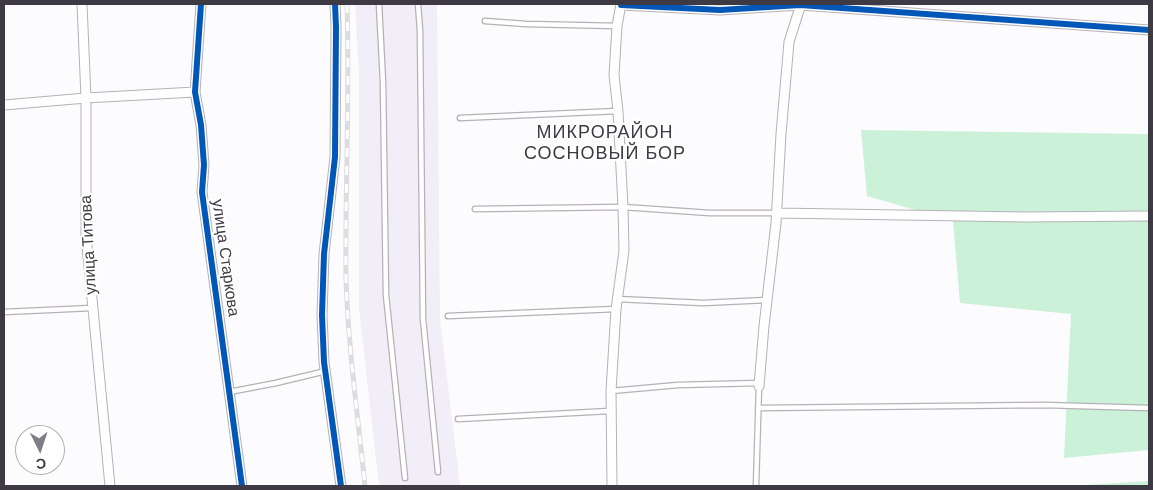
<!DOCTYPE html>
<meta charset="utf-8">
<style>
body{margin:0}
#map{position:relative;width:1153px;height:490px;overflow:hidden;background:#fcfbfe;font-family:Helvetica,sans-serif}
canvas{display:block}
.frame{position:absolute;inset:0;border:5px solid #3e3a43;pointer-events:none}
.north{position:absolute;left:15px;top:425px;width:50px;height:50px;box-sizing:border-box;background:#fff;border:1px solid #b2b0b4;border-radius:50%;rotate:176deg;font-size:14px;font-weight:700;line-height:20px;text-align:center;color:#3e3a43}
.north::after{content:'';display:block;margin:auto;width:18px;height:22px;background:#807e84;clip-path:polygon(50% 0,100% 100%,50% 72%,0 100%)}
</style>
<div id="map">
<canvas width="1153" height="490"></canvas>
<div class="frame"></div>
<div class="north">С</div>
</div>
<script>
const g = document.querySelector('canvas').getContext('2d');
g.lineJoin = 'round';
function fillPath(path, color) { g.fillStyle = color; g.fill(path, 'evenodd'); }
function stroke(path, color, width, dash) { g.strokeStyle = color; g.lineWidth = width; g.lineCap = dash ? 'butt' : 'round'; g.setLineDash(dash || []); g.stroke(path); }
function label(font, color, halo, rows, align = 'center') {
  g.font = font + ' Helvetica,sans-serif'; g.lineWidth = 4.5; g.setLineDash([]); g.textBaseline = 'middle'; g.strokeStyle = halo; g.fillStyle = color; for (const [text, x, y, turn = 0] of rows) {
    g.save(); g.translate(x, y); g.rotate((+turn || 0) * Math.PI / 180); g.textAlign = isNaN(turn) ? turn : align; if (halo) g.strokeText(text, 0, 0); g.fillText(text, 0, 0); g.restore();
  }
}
fillPath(new Path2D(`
 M355 4H437L440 319 460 486H379L359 309V74Z`), '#f2eef7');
fillPath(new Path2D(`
 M861 130 1149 134V450L1064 458 1071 314 960 303 953 221 867 196Z
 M1149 481V486H1070Z`), '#ccf1d9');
const service = new Path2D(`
 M379 4 383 82 386 295 405 478
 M418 4 420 30 423 319 438 472
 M485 21 526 24 617 26
 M460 118 618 111
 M475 209 623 207 710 213H777
 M617 299 703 303 767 300
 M4 312 92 308
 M448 316 616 309
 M611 391 678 385 759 383
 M229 392 276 383 326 371
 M758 408 1044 405 1149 408
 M458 419 610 411
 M756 486 759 386`);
const minor = new Path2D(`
 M82 4 86 98V236L110 486
 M201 4 195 92 201 125 204 165 202 192 242 486
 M335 4 336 27 335 157 324 254 322 315 324 362 341 486
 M621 5 720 10 800 5 1149 30
 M4 105 86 98 195 92
 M777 213 1025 217 1149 216
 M759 386 764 326 776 223 781 134 789 42 801 4
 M612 486 611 391 616 309 624 251 623 207 618 111 614 75 617 26 621 4`);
stroke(service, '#b4b2b8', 7);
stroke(minor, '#b4b2b8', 11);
stroke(service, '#fffeff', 4.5);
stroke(minor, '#fffeff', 9);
const rail = new Path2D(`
 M347 4C350 95 345 186 346 278 348 347 358 417 365 486`);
stroke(rail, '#dddcde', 5);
stroke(rail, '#fff', 3, [9]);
stroke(new Path2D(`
 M201 4 195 92 201 125 204 165 202 192 242 486
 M335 4 336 27 335 157 324 254 322 315 324 362 341 486
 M621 5 720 10 800 5 1149 30`), '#0057b8', 6);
label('16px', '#3e3a43', '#fff', [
 ["улица Титова",89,245,-93],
 ["улица Старкова",225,258,82]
]);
g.letterSpacing = '1px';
label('18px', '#3e3a43', '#fff', [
 ["МИКРОРАЙОН",605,133],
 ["СОСНОВЫЙ БОР",605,154]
]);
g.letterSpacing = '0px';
</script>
